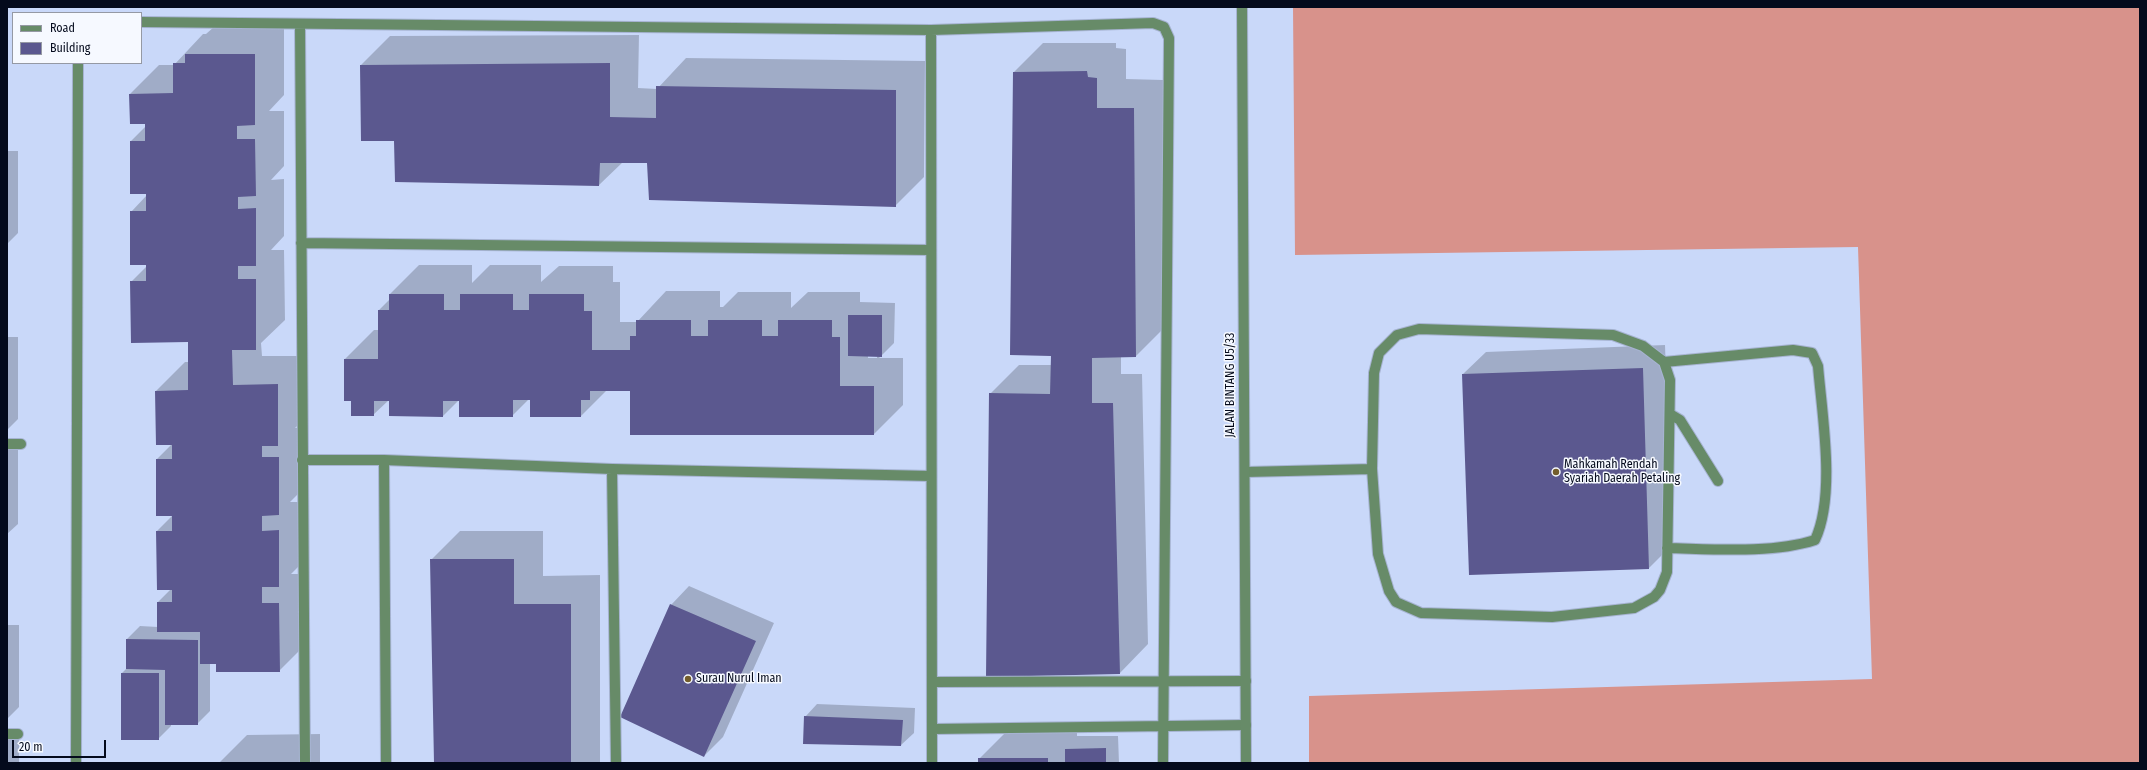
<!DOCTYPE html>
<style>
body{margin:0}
#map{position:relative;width:2147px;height:770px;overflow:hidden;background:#c9d8f9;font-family:"Fira Sans Condensed",sans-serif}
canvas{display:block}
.frame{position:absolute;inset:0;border:8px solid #040a1c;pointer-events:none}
.legend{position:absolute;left:12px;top:12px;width:130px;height:52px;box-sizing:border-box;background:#f6f9ff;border:1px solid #9599a4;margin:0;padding:5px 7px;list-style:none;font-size:12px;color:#040a1c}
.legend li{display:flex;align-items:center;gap:8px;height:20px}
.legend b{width:20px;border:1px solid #9599a4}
.scale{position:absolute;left:12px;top:740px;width:94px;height:18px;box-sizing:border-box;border:2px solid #040a1c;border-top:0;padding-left:5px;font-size:12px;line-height:14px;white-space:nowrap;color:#040a1c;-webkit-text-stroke:3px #f6f9ff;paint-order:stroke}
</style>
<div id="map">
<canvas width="2147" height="770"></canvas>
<div class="frame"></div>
<ul class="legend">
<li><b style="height:5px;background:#678b68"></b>Road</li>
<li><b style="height:11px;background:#5b588f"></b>Building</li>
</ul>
<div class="scale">20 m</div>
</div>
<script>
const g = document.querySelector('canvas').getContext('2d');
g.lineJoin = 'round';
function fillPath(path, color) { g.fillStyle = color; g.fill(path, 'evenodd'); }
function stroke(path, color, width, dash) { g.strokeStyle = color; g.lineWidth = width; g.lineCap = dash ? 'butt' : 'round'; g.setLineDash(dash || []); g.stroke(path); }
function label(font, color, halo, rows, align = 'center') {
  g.font = font + ' "Fira Sans Condensed",sans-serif'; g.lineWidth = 3; g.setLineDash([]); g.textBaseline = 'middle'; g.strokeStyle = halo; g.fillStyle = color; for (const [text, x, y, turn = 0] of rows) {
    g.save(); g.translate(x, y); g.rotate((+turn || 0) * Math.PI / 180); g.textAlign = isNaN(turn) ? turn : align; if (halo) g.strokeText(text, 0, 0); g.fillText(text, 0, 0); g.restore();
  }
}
fillPath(new Path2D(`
 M1293 7H2140V763H1309V696L1872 679 1858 247 1295 255Z`), '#d8928b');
fillPath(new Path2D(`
 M215 26H284V95L269 111H284V166L271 180 284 179V236L271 250H284L285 320 261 343 262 356H307V416L295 428H307V485L290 502H308V557L291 574H308V642L279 671 210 663V711L197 724H171V726L158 739 122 673 127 668V639L140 626 158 627V602L171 589 157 531 173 515 157 459 172 444 156 391 185 362H189V341L131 282 147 266 131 212 147 195 131 141 146 126 130 94 159 65H174L203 34H206Z
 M639 35 638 88 657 89 686 58 925 61 924 177 895 206 648 162H623L599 185 396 181 395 140 361 65 390 36Z
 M1043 43H1116V48L1126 49V79L1163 80 1165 327 1136 356 1121 357V374H1142L1148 644 1119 674 990 394 1019 365H1052L1014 72Z
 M7 151H18V233L7 244Z
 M419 265H472V283L490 265H541V282L559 266H613V282H620V322H637L666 291H720V307H723L738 292H791V308L808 292H860V302L895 303 894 343 879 358H903V405L874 434H631V390H607L581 416 531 399H529L512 416 460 399 443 416 389 400 373 415 352 400 345 359 374 330H379V310L390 299V294ZM868 356H877V358H868Z
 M7 337H18V419L7 430Z
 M1665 345 1672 545 1649 568 1470 574 1463 374 1486 352Z
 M7 442H18V524L7 534Z
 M460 531H543V576L600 575V763H435L431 560Z
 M689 586 774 623 723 737 704 756 671 605Z
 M7 625H19V707L7 719Z
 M817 704 915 708 914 733 901 745 804 743 805 717Z
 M1077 729V736H1118L1119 763H979V759L1008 730Z
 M7 731H19V763H7Z
 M320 734V763H219L247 735Z`), '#0003');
fillPath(new Path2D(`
 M185 54H255V125L237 126V139H255L256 196 238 197V209L256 208V266H238V279H256V350H232L233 385 278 384V446H262V457H279V515L262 516V531L279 530V587H262V603H279L280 672H216V664H200V632H157V602H172V590H157L156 531H172V516H156V459H172V445H156L155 391 188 390V342L131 343 130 281H146V265H130V211H146V194H130V141H145V124H130L129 94 173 93V63H185Z
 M610 63V117L656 118V86L896 90V207L649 200 647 163H600L599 186 395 182 394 141H361L360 65Z
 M1087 71 1088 77 1097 78V108H1134L1136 357 1092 358V403H1113L1120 674 986 677 989 393 1050 394 1051 356 1010 355 1013 72Z
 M389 294H444V310H460V294H513V310H529V294H584V311H592V350H630V336H636V320H691V336H708V320H762V336H778V320H832V337H840V386H874V435H630V391H590V400H581V417H530V400H513V417H459V401H443V417L389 416V401H374V416H351V401H344V359H378V310H389Z
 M848 315H882V357L848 356Z
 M1643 368 1649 569 1469 575 1462 374Z
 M430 559H514V604H571V763H434Z
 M670 604 756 641 704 757 620 717Z
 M126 639 198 640V725H165V670L126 669Z
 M121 673H159V740H121Z
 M804 716 903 720 901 746 803 744Z
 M1106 748V763H1065V749Z
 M978 758H1048V763H978Z`), '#5b588f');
const lane = new Path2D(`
 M141 22 931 30 1153 23 1164 27 1169 38 1163 763
 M300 24 305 763
 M931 30 932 763
 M301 243 931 250
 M1664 362 1793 350 1812 353 1818 366C1822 415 1836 495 1815 540 1772 554 1712 549 1667 548
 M1670 414 1680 420 1718 481
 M7 444H21
 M302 460H384L612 469 931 476
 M384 460 386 763
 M612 469 616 763
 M1245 472 1372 469 1374 373 1379 353 1397 335 1419 329 1613 335 1643 346 1664 362 1670 380 1667 572 1660 590 1654 597 1634 608 1552 617 1421 613 1396 602 1389 591 1378 554 1372 469
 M932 682 1246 681
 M932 729 1246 725
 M7 734H18
 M76 763 78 63`);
const street = new Path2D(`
 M1242 7 1246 763`);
stroke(lane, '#a6b3d1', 12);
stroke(street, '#a6b3d1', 12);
stroke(lane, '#678b68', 10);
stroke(street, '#678b68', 10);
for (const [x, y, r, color] of [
 [1556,472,4,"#735d2c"],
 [688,679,4,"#735d2c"]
]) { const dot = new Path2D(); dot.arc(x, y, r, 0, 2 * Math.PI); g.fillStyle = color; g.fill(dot); stroke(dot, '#f6f9ff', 1.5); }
label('12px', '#040a1c', '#f6f9ff', [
 ["JALAN BINTANG U5/33",1231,385,-90]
]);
label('12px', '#040a1c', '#f6f9ff', [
 ["Mahkamah Rendah",1564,465],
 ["Syariah Daerah Petaling",1564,479],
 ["Surau Nurul Iman",696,679]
], 'left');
</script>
